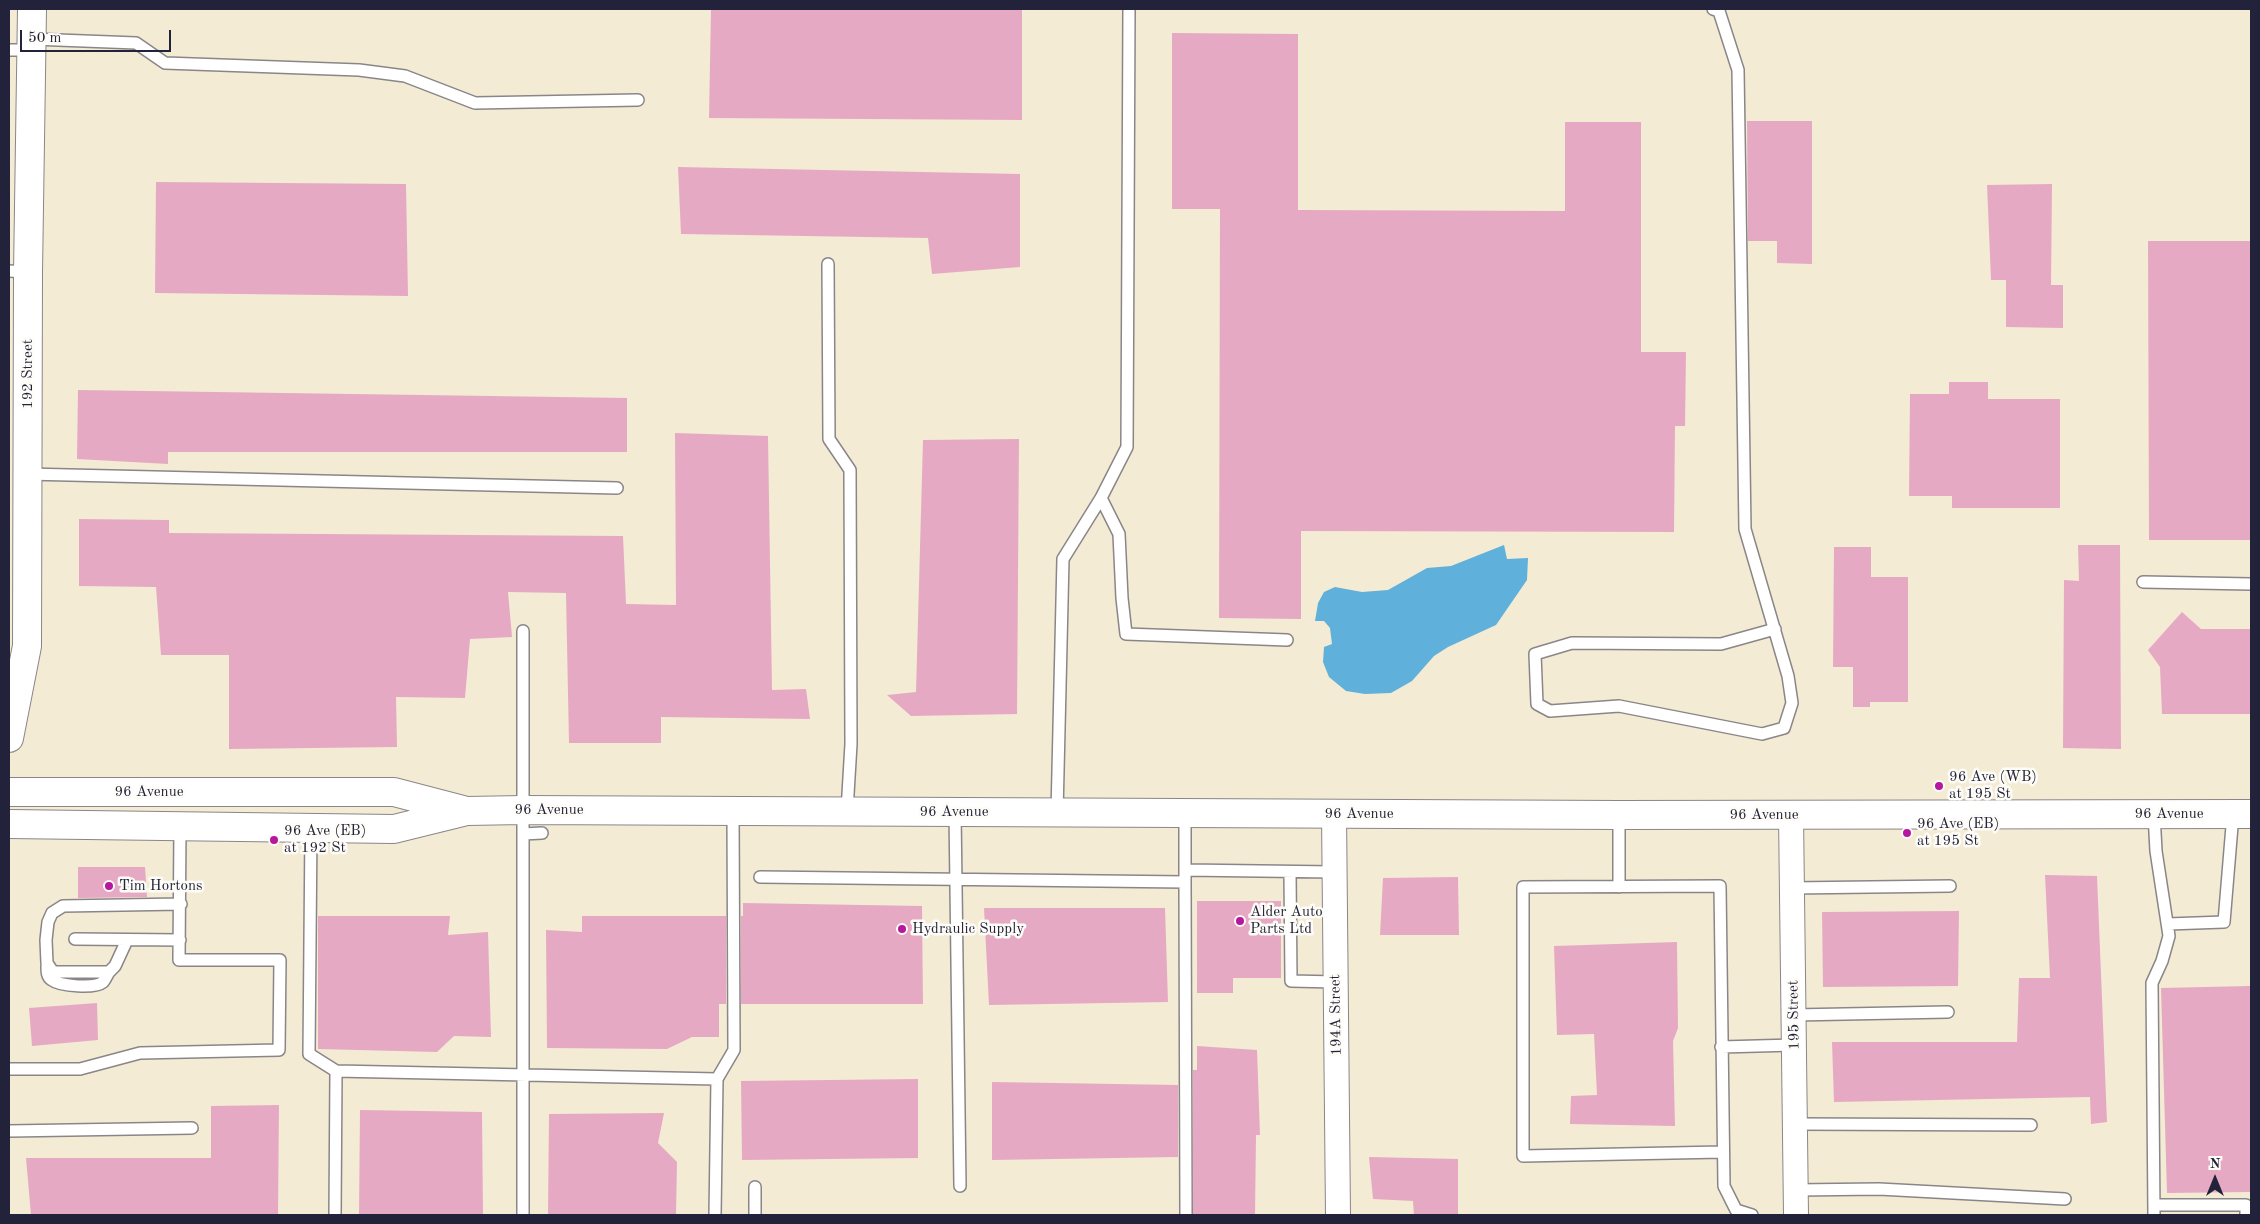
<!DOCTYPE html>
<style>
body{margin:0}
#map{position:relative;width:2260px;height:1224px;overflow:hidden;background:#f3ebd4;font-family:"Old Standard TT",serif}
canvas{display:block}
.frame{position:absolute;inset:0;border:10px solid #22223b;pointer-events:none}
.north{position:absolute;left:2190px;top:1154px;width:50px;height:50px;-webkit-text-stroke:4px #fdfcf7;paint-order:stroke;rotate:0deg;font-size:14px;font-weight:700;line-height:20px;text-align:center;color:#22223b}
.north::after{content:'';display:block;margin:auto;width:18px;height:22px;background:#22223b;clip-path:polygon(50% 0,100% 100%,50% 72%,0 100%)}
.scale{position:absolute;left:20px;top:30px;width:151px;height:22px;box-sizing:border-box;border:2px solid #22223b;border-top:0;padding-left:6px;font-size:15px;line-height:18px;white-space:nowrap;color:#22223b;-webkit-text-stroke:4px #fdfcf7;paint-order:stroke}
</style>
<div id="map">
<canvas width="2260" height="1224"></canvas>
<div class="frame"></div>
<div class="north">N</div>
<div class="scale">50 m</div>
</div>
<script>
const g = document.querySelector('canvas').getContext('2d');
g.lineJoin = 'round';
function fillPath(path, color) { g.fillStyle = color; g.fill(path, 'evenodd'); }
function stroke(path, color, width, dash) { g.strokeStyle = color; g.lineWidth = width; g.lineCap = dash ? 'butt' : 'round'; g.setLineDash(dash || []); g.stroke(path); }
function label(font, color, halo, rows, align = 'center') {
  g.font = font + ' "Old Standard TT",serif'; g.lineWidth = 5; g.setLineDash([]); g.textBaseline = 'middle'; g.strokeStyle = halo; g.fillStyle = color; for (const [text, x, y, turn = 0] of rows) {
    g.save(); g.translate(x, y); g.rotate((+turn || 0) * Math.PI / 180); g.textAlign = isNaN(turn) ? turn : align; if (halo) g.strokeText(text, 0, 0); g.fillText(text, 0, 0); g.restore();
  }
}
fillPath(new Path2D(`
 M1504 545 1507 559 1528 558 1527 580 1496 625 1448 647 1434 656 1412 681 1391 693 1365 694 1346 691 1329 677 1323 662 1324 647 1332 644 1330 628 1324 621H1315L1318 603 1324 592 1335 587 1362 592 1388 590 1427 568 1451 566Z`), '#5fb0da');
fillPath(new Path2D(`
 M711 9H1022V120L709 118Z
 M1172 33 1298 34V210L1565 211V122H1641V352H1686L1685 426H1675L1674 532 1301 531V619L1219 618 1220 209H1172Z
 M1747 121H1812V264L1777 263V241H1748Z
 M678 167 1020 174V267L932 274 928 238 681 234Z
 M156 182 406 184 408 296 155 293Z
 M2052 184 2051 285H2063V328L2006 327V280H1991L1987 185Z
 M2148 241H2251V540H2149Z
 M1949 382H1988V399H2060V508H1952V496H1909L1910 394H1949Z
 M78 390 627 398V452H168V464L77 459Z
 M675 433 768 436 772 690 806 689 810 719 661 717V743H569L566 593 508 592 512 637 470 639 465 698 396 697 397 747 229 749V655H161L156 587 79 586V519L169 520V533L623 536 626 604 676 605Z
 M1019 439 1017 714 911 716 887 695 916 692 923 440Z
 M2078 545H2120L2121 749 2063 748 2064 580 2079 581Z
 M1834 547H1871V577H1908V702H1870V707H1853V667H1833Z
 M2182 612 2201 629H2251V714H2162L2160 667 2148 650Z
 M78 867H145L147 897 78 898Z
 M2045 875 2097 876 2107 1122 2091 1124 2090 1097 1834 1102 1832 1042H2017L2019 978H2050Z
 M1458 877 1459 935H1380L1383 878Z
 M1197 901H1281V978H1233V993H1197Z
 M743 903 922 906 923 1004H741V916H743Z
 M984 908H1165L1168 1002 989 1005Z
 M1959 911 1958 986 1823 987 1822 912Z
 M318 916H450L448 935 488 932 491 1037 454 1036 437 1052 318 1049Z
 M582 916H726V1004H719V1037H692L667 1049 547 1048 546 930 582 932Z
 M1677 942 1678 1028 1673 1041 1675 1126 1570 1124 1571 1096 1597 1095 1594 1034 1557 1035 1554 946Z
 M2250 986V1192L2167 1193 2161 988Z
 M97 1003 98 1040 32 1046 29 1008Z
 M1197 1046 1257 1050 1260 1135H1256L1255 1215H1193V1070H1197Z
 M918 1079V1158L742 1160 741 1081Z
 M992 1082 1178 1085V1157L992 1160Z
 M279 1105 278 1215H31L26 1158H211V1106Z
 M360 1110 482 1112 483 1215H359Z
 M664 1113 658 1143 677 1162 676 1215H548L549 1114Z
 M1369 1157 1458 1159V1215H1414L1413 1201 1373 1199Z`), '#e6a9c3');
const service = new Path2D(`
 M1713 9 1719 11 1738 70 1745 529 1788 676 1792 703 1784 728 1762 734 1619 706 1550 711 1537 704 1535 654 1572 643 1721 644 1775 629
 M32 39 136 43 165 63 359 70 405 76 475 103 638 100
 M9 50H31
 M828 264 829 439 850 470 851 744 847 811
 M9 271 28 272
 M27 474 617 488
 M1101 498 1119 534 1122 598 1126 634 1287 640
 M2143 582 2251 584
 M523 631V1215
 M955 812 960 1186
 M1057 813 1063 559 1101 498 1127 447 1129 9
 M2154 814 2156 851 2169 936 2162 961 2152 983 2154 1215
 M1619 815V887
 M311 828 309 1054 336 1071
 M523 834 542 833
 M1186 870 1334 872
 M1290 872 1291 981 1336 982
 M760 877 1185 882V813
 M1185 882 1186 1215
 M1792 888 1950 886
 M2168 924 2224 922 2233 814
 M75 939 180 940
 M127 940 115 966 109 972H53L47 963 46 940 48 922 52 913 63 906 181 904
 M47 966C47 972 47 977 52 980 60 986 95 989 103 982 105 980 107 975 109 972
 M1794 1015 1948 1012
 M1721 1047 1794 1045
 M9 1069H80L140 1053 279 1050 280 960H179L180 826
 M717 1079 734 1050 733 810
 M1795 1124 2031 1125
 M9 1131 192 1128
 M1722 1152 1523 1156V887L1720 886 1724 1186 1736 1210 1752 1215
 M1796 1190 1879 1189 2065 1199
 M2154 1205H2246V1215
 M335 1215 336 1071 717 1079 715 1215
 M755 1215V1187`);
const minor = new Path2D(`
 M1334 814 1338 1215
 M1791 815 1796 1215`);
const secondary = new Path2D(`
 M9 738 27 646 28 272 32 9
 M9 792H394L463 810
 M9 824 394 829 467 811 523 810 1619 815 2251 814`);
stroke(service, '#8a8688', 14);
stroke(minor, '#8a8688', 26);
stroke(secondary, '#8a8688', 30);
stroke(service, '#fff', 11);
stroke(minor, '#fff', 24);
stroke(secondary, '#fff', 28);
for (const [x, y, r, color] of [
 [1939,786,5,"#b5179e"],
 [1907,833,5,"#b5179e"],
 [274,840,5,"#b5179e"],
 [109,886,5,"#b5179e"],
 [1240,921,5,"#b5179e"],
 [902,929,5,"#b5179e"]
]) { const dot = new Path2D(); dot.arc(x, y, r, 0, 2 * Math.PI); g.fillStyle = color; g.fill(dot); stroke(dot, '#fdfcf7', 2); }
label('15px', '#22223b', '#fdfcf7', [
 ["192 Street",28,374,-90],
 ["96 Avenue",149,792],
 ["96 Avenue",549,810],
 ["96 Avenue",954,812],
 ["96 Avenue",1359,814],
 ["96 Avenue",2169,814],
 ["96 Avenue",1764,815],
 ["194A Street",1336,1015,-91],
 ["195 Street",1794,1015,-91]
]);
label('15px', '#22223b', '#fdfcf7', [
 ["96 Ave (WB)",1949,777],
 ["at 195 St",1949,794],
 ["96 Ave (EB)",1917,824],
 ["at 195 St",1917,841],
 ["96 Ave (EB)",284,831],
 ["at 192 St",284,848],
 ["Tim Hortons",119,886],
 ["Alder Auto",1250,912],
 ["Parts Ltd",1250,929],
 ["Hydraulic Supply",912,929]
], 'left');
</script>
